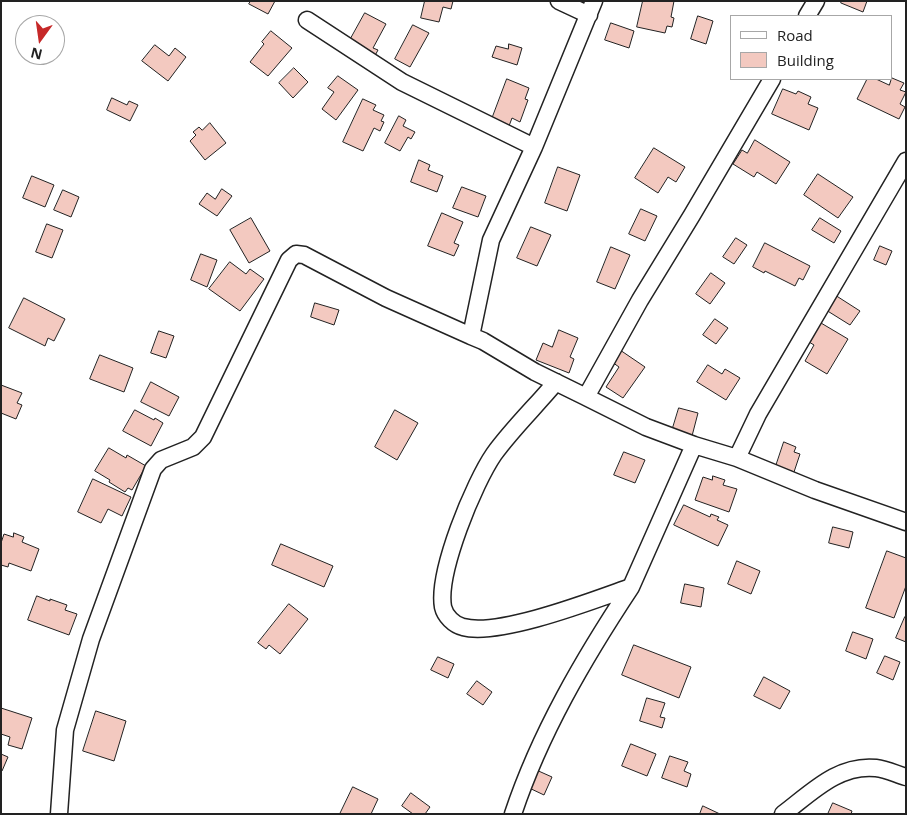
<!DOCTYPE html>
<style>
body{margin:0}
#map{position:relative;width:907px;height:815px;overflow:hidden;background:#fff;font-family:"Open Sans",sans-serif}
canvas{display:block}
.frame{position:absolute;inset:0;border:2px solid #222;pointer-events:none}
.legend{position:absolute;left:730px;top:15px;width:162px;height:65px;box-sizing:border-box;background:#fff;border:1px solid #a7a7a7;margin:0;padding:6px 9px;list-style:none;font-size:15px;color:#222}
.legend li{display:flex;align-items:center;gap:10px;height:25px}
.legend b{width:25px;border:1px solid #a7a7a7}
.north{position:absolute;left:15px;top:15px;width:50px;height:50px;box-sizing:border-box;background:#fff;border:1px solid #a7a7a7;border-radius:50%;rotate:194deg;font-size:14px;font-weight:700;line-height:20px;text-align:center;color:#222}
.north::after{content:'';display:block;margin:auto;width:18px;height:22px;background:#c62828;clip-path:polygon(50% 0,100% 100%,50% 72%,0 100%)}
</style>
<div id="map">
<canvas width="907" height="815"></canvas>
<div class="frame"></div>
<ul class="legend">
<li><b style="height:6px;background:#fff"></b>Road</li>
<li><b style="height:14px;background:#f3c9c0"></b>Building</li>
</ul>
<div class="north">N</div>
</div>
<script>
const g = document.querySelector('canvas').getContext('2d');
g.lineJoin = 'round';
function fillPath(path, color) { g.fillStyle = color; g.fill(path, 'evenodd'); }
function stroke(path, color, width, dash) { g.strokeStyle = color; g.lineWidth = width; g.lineCap = dash ? 'butt' : 'round'; g.setLineDash(dash || []); g.stroke(path); }
const building = new Path2D(`
 M251 1H275L268 14 249 4Z
 M425 1H453L451 9 443 7 439 22 421 18Z
 M643 1H674L671 17 674 18 672 27 667 26 665 33 637 27Z
 M842 1H867L863 12 841 3Z
 M365 13 386 24 373 48 378 50 370 65 344 51Z
 M698 16 713 21 706 44 691 39Z
 M611 23 634 31 629 48 605 40Z
 M413 25 429 33 410 67 395 59Z
 M271 31 292 48 268 76 250 62 264 44 262 42Z
 M509 44 522 48 517 65 492 57 496 46 508 49Z
 M155 45 169 56 175 48 186 57 168 81 142 61Z
 M294 68 308 82 293 98 279 83Z
 M338 76 358 90 336 120 322 109 334 92 328 88Z
 M892 78 904 83 900 90 906 92 900 104 905 107 899 119 857 99 867 79H876L889 85Z
 M507 79 529 88 525 99 528 100 520 122 512 118 509 126 492 119Z
 M783 89 796 94 798 91 811 97 808 104 818 108 809 130 772 114Z
 M112 98 127 105 129 101 138 105 130 121 107 110Z
 M363 99 376 105 373 110 384 115 381 121 384 122 380 131 374 128 363 151 343 142Z
 M399 116 406 120 403 126 415 132 411 139 408 137 400 151 385 143Z
 M210 123 226 143 205 160 190 141 196 135 193 132 199 127 202 130Z
 M755 140 790 162 776 184 757 172 754 177 733 164 742 150 747 153Z
 M654 148 685 167 676 182 668 177 658 193 635 178Z
 M419 160 430 165 428 170 443 176 437 192 411 182Z
 M558 167 580 175 567 211 545 203Z
 M818 174 853 197 838 218 804 195Z
 M32 176 54 185 45 207 23 198Z
 M462 187 486 196 478 217 453 208Z
 M222 189 232 196 217 216 199 204 207 193 215 199Z
 M63 190 79 197 71 217 54 210Z
 M641 209 657 216 645 241 629 234Z
 M442 213 463 222 454 243 459 245 454 256 428 246Z
 M251 218 270 251 249 263 230 230Z
 M820 218 841 231 834 243 812 230Z
 M47 224 63 230 52 258 36 252Z
 M531 227 551 235 537 266 517 258Z
 M736 238 747 245 734 264 723 257Z
 M765 243 810 266 803 280 799 278 795 286 765 271 764 273 753 267Z
 M880 246 892 251 886 265 874 260Z
 M611 247 630 255 615 289 597 282Z
 M201 254 217 260 207 287 191 280Z
 M230 262 246 274 250 269 264 279 240 311 209 289Z
 M711 273 725 283 710 304 696 294Z
 M835 295 860 311 850 325 826 310Z
 M24 298 65 319 54 341 48 338 45 346 9 328Z
 M315 303 339 310 334 325 311 317Z
 M715 319 728 328 716 344 703 335Z
 M821 323 848 339 827 374 805 361 814 345 809 342Z
 M559 330 578 338 570 357 574 359 569 373 536 360 543 343 552 347Z
 M159 331 174 336 166 358 151 353Z
 M620 350 645 367 623 398 606 387 619 367 612 362Z
 M100 355 133 368 124 392 90 379Z
 M708 365 722 374 725 369 740 378 726 400 697 382Z
 M151 382 179 397 169 416 141 402Z
 M1 385 22 393 17 403 22 405 16 419 1 413Z
 M679 408 698 413 692 436 672 431Z
 M135 410 154 420 155 418 163 423 151 446 123 431Z
 M395 410 418 423 397 460 375 447Z
 M784 442 796 447 794 452 800 454 794 472 776 466Z
 M109 448 126 458 127 455 146 466 132 490 128 488 125 492 109 482 110 480 95 471Z
 M624 452 645 460 635 483 614 475Z
 M713 476 725 480 723 485 737 489 729 512 695 500 703 477 712 480Z
 M93 479 131 497 122 516 108 509 101 523 78 512Z
 M684 505 710 517 711 514 719 517 717 520 728 525 718 546 674 525Z
 M833 527 853 532 849 548 829 543Z
 M14 533 24 537 22 542 39 549 31 571 9 563 8 567 1 565V543L4 534 13 537Z
 M281 544 333 566 324 587 272 565Z
 M887 551 906 558V586L894 618 866 608Z
 M737 561 760 571 751 594 728 584Z
 M685 584 704 588 701 607 681 603Z
 M37 596 50 601V599L67 605 65 610 77 614 69 635 28 620Z
 M289 604 308 619 280 654 269 645 266 649 258 643Z
 M905 617 906 618V642L896 638Z
 M853 632 873 639 866 659 846 651Z
 M634 645 691 667 679 698 622 675Z
 M885 656 900 662 893 680 877 673Z
 M438 657 454 664 448 678 431 670Z
 M764 677 790 691 780 709 754 696Z
 M477 681 492 692 483 705 467 694Z
 M647 698 665 703 660 717 665 718 662 728 640 721Z
 M1 708 32 718 22 749 8 745 10 737 1 734Z
 M96 711 126 721 114 761 83 751Z
 M631 744 656 754 647 776 622 766Z
 M1 754 8 757 2 771H1Z
 M670 756 688 762 684 771 691 774 687 787 662 778Z
 M534 769 552 777 544 795 525 786Z
 M353 787 378 799 371 814H340Z
 M411 793 430 807 425 814H413L402 806Z
 M833 803 852 811 851 814H828Z
 M703 806 720 814H700Z`);
fillPath(building, '#f3c9c0');
stroke(building, '#222', 1);
const street = new Path2D(`
 M559 1 589 15
 M594 1 534 147 491 240 471 336 483 341 535 372 586 397 640 300 692 215 772 79
 M807 16 816 1
 M307 20 402 82 534 147
 M556 382C536 406 512 429 494 454 474 483 437 572 443 607 445 616 454 625 463 627 499 637 594 600 631 587L694 445
 M586 397 646 427 694 445 737 458 815 490 906 522
 M737 458 758 414 906 161
 M59 814 65 730 91 639 153 469 161 460 193 447 203 437 289 260 296 254 304 255 386 298 471 336
 M513 814C540 733 584 658 631 587
 M783 814C811 793 838 764 876 768 886 769 896 774 906 777`);
stroke(street, '#222', 19);
stroke(street, '#fff', 16);
</script>
